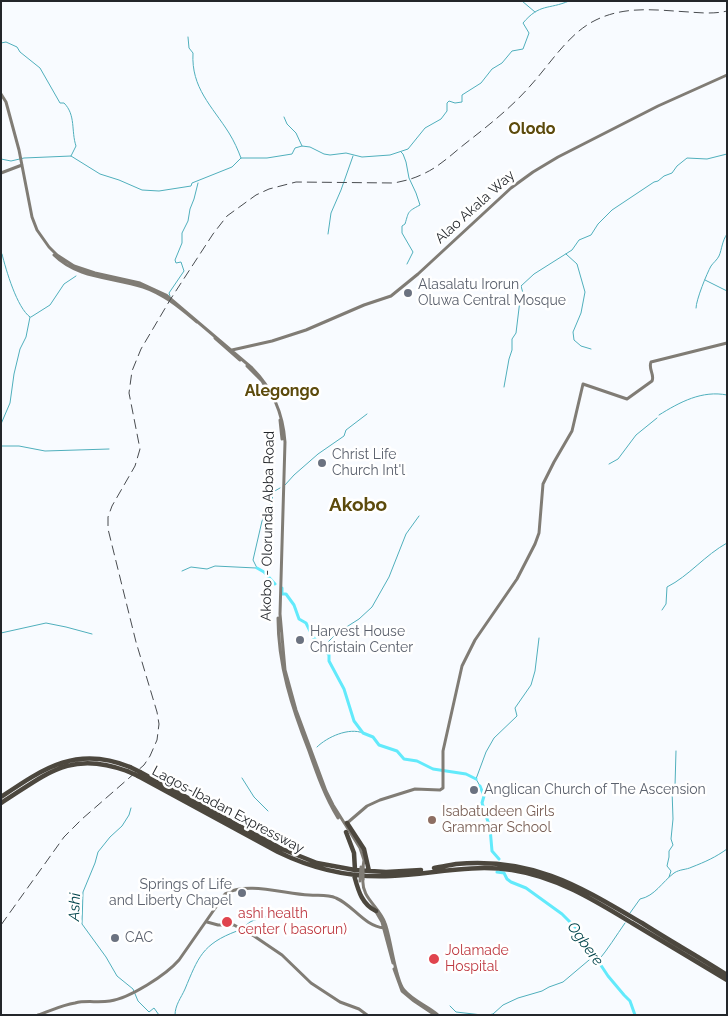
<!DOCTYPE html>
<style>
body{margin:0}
#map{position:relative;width:728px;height:1016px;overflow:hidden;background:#f8fbff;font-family:Raleway,sans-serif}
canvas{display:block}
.frame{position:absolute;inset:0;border:2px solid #23262a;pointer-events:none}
</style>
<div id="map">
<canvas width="728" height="1016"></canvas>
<div class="frame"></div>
</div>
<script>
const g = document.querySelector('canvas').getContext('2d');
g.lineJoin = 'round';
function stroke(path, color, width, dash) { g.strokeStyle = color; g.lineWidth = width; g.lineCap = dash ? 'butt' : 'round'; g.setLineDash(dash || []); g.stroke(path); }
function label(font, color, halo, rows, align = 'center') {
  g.font = font + ' Raleway,sans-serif'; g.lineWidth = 5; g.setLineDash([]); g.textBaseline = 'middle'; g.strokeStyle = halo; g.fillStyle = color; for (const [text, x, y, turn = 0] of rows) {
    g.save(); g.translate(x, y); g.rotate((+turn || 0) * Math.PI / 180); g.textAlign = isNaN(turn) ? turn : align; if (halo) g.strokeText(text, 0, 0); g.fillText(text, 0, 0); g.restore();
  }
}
stroke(new Path2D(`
 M522 1 535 12
 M188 37 189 48 193 53C191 88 212 106 229 133 234 141 238 150 241 158
 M1 43 6 42 17 47 20 52 40 68 60 103H64C76 115 71 131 76 146L71 156
 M284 117 287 124 296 133 302 146
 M401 152 403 154 406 162 409 178 416 193 420 205C407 212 409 211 405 224L402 226V233L413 252 407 264
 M1 159 11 161 24 158 71 156 100 174 119 180 142 190 159 191 191 186 192 183 232 167 241 158H267L292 154 295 148 302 146 310 147 324 154 330 155 346 153 362 157 390 155 408 149 425 128 441 119 447 111V103L449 101 455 103 462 102V95L481 83 492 69 502 63 512 51 523 49 529 33 523 23C540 3 548 10 569 1
 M727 200V202
 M328 234 331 213 341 190 353 156
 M2 254C6 270 17 308 30 317
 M566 254 577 264 585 292 581 313 573 332 574 340 581 346 591 349
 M705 280 727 291
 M170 296 169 293 184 271 181 262 176 263 175 260 182 243V233L188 221 190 209 194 199 198 183
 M696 308C696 300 707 273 711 266 713 263 717 260 719 256 722 249 722 241 727 234
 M31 317 50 305 64 284 76 276
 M504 387 509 359 512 350V339L516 333 520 300 523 293 521 286 534 274 572 250 579 240 591 235 598 224 612 210 654 182 658 181 664 176 672 173 677 166 687 158 707 159 727 154
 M659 415C680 402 702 390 727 395
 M1 424 10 403 14 374 20 349 26 337 30 317
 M1 446H19L45 451 109 449
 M609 464 618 459 636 435 657 418
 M285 485 294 475 318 454 344 436 346 430 367 414
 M257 568 253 560 262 521 272 501 273 492 280 488
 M182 571 191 567 207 569 215 566 256 568
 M662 610 666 604 667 587C689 576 705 555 727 543
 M1 633 46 623 66 627 92 634
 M323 647 337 633 359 619 372 607 389 577 406 534 419 516
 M317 747C327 737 349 727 363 733
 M242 778 254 797 268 811
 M480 786 476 779 486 752 494 738 517 716 515 708 531 685 535 671 539 638
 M131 808 129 815 122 826 110 837 98 852 95 863 83 892 82 924 106 957 117 976 133 989 138 1001 149 1012 154 1008 159 1015
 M669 877 671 871 667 866 669 857V851L673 845 671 839 673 819 672 790 675 786 676 751
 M630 913 640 899C655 896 662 882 674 873 680 869 686 870 692 867 705 862 716 857 727 849
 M598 961C608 949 616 936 625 923
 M450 1006 456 1012 482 1015
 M175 1015C175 1005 181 998 185 989 198 958 202 944 237 931 242 929 246 925 250 922 254 920 260 918 265 917
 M488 1015 493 1014 503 1005 518 998 542 991 549 987 563 982 595 955`), '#4fafbc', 1);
stroke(new Path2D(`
 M257 568 264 572 275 584
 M282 588V594H286L294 605 299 619 306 623 313 637 329 655V661L344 689 354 721 363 733 373 737 379 745 397 751 404 759 417 761 433 769 466 774 476 779
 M480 786 484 796 482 803 490 828 492 851 499 859
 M497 872 504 873 507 879 511 882 526 888 562 914 577 929 608 976 624 995 630 1001 635 1015`), '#62eafb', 3);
stroke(new Path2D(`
 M1 94 6 102 19 150 32 217 37 230 49 247 57 255 74 266 95 273 140 283 166 295 252 368C273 389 283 413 285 442L280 614 285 670 296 710 326 791 333 805 360 848 364 860 363 867
 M1 173 22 165
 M54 255C78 279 113 277 143 287 164 294 180 308 197 322
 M215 338 240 360
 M232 350 272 341 306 330 364 305 391 296 418 274 511 188 533 172 558 157 658 106 727 75
 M247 366 262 381 272 398
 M280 420 282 439
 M278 618C278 665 292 708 309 751 317 774 325 797 338 818
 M346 824 367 806 380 800 415 789 440 790 443 788V751L462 666 475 640 517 579 535 544 539 533 543 484 554 462 572 431 583 384 627 399 652 381C655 375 648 369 651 362L727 343
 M363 879C361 898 379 906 385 923 391 938 395 980 404 990 413 1001 428 1006 438 1015
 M375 910 382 922 393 963
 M207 922 218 925H234L254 936 282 955 311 983 340 1002 359 1009 367 1015
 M394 969 402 991 414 1001 435 1015
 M38 1015C50 1011 62 1005 75 1003 86 1000 98 1003 110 1001 130 998 166 975 179 960L225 894C246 881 285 894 309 895 318 896 327 894 336 898 353 905 364 926 384 928`), '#807c75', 3);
stroke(new Path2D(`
 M140 772 282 849 317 863 355 870 386 872 421 870
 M138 776 278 852C313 869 352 878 391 876 432 874 471 864 512 870 557 877 594 900 632 923 664 942 695 961 727 980
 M1 797C44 768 77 745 130 767
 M1 803C47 774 70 750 127 771
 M347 823 364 849 369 871
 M346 832 354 853 355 870
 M434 868C442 867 449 865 456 864 533 857 579 886 642 923 670 941 699 957 727 975
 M354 875C358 889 361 904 376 911`), '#4c473e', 4.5);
stroke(new Path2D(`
 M1 925 64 837 82 819 144 765 150 756 157 740 159 724 157 712 136 642 108 529V517L112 506 135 466 140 449 129 393 132 371 141 349 170 300 213 234 227 216 256 195 269 189 296 182 394 183C404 181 413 179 423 174 439 167 452 154 466 143 489 125 512 107 531 85 550 64 567 36 592 22 623 5 655 10 689 12 701 13 715 14 727 11`), '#484b4f', 1, [10, 5]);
stroke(new Path2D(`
 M363 879V867
 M360 881 361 867`), '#807c75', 3);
stroke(new Path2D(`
 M130 767 140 772
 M127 771 138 776`), '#4c473e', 4.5);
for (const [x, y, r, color] of [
 [408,293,5,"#6b7280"],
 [322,463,5,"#6b7280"],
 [300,640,5,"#6b7280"],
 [474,790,5,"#6b7280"],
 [432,820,5,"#8d6e63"],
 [242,893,5,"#6b7280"],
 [227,922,6,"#e0444e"],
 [115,938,5,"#6b7280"],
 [434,959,6,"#e0444e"]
]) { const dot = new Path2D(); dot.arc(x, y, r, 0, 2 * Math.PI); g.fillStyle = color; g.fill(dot); stroke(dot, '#fff', 2); }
label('14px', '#23262a', '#fff', [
 ["Alao Akala Way",475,207,-42],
 ["Akobo - Olorunda Abba Road",268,526,-89],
 ["Lagos-Ibadan Expressway",228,810,28]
]);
label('14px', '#5b616d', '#fff', [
 ["Alasalatu Irorun",418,285],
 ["Oluwa Central Mosque",418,301],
 ["Christ Life",332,455],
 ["Church Int'l",332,471],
 ["Harvest House",310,632],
 ["Christain Center",310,648],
 ["Anglican Church of The Ascension",484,790],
 ["Springs of Life",232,885,"right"],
 ["and Liberty Chapel",232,901,"right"],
 ["CAC",125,938]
], 'left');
label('14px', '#785e54', '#fff', [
 ["Isabatudeen Girls",442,812],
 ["Grammar School",442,828]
], 'left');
label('14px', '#be3a42', '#fff', [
 ["ashi health",238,914],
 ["center ( basorun)",238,930],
 ["Jolamade",445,951],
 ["Hospital",445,967]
], 'left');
label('italic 15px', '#03454c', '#fff', [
 ["Ashi",75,907,-88],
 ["Ogbere",585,944,54]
]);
label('bold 16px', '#5c4a0b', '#fff', [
 ["Olodo",532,129],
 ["Alegongo",282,391]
]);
label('bold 19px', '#5c4a0b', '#fff', [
 ["Akobo",358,505]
]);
</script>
